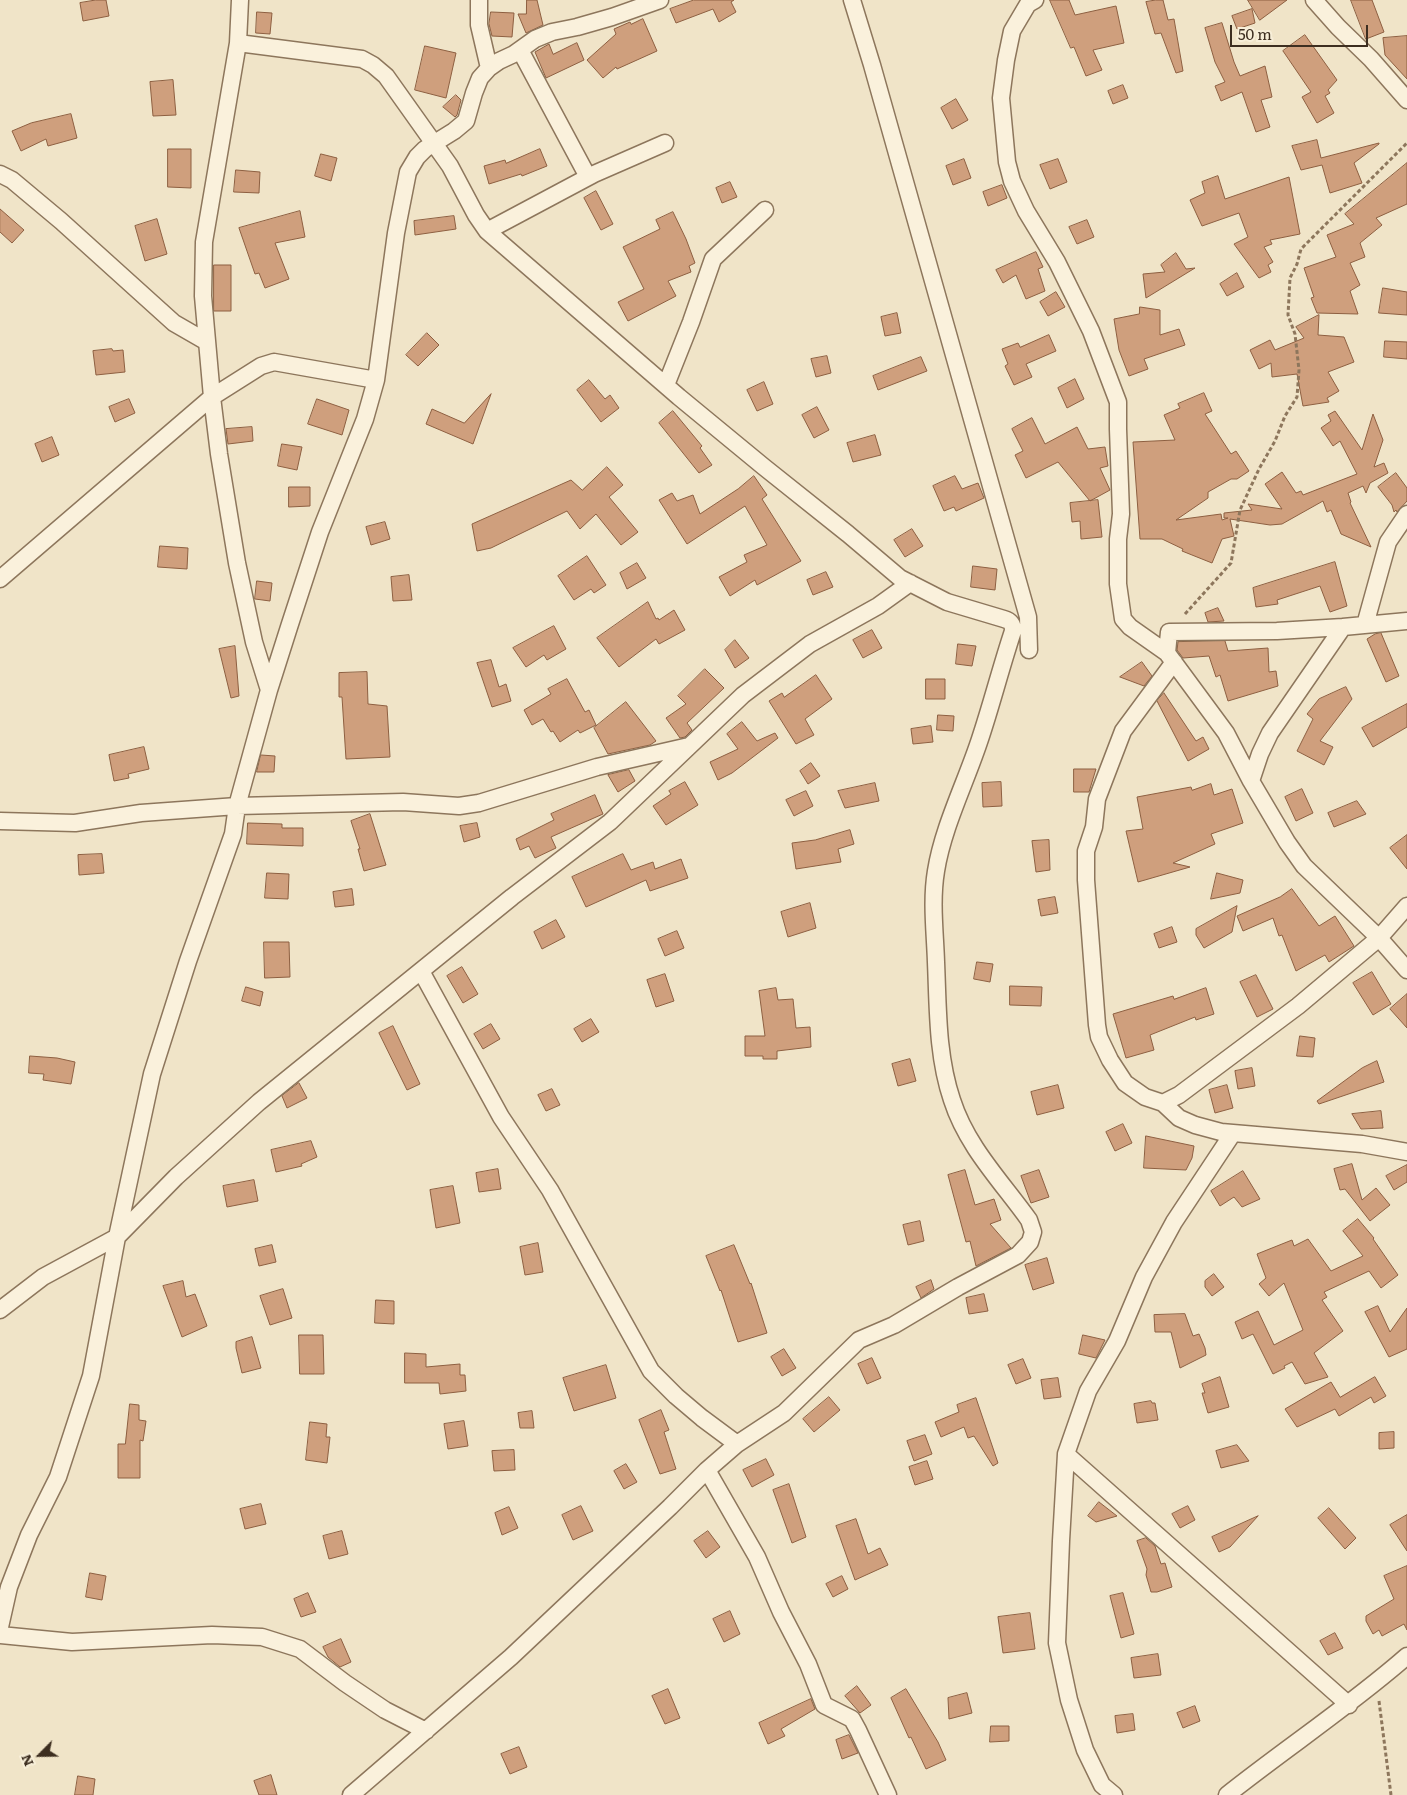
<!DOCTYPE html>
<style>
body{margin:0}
#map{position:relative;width:1407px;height:1795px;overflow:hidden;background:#f0e4c8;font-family:Literata,serif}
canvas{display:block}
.north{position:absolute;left:15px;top:1730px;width:50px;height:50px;-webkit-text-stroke:4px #f7eed8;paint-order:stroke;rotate:247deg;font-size:14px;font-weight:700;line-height:20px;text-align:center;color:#3d2e20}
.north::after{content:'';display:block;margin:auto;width:18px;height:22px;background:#3d2e20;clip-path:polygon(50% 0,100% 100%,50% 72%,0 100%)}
.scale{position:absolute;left:1230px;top:25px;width:138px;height:22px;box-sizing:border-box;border:2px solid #3d2e20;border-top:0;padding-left:6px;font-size:15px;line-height:18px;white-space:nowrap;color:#3d2e20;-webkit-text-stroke:4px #f7eed8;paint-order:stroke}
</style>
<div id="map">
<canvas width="1407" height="1795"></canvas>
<div class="north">N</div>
<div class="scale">50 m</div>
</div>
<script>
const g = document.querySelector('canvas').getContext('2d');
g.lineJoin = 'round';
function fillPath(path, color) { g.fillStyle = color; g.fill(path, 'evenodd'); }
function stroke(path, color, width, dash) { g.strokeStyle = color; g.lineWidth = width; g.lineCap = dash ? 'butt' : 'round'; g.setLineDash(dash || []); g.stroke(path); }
const building = new Path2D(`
 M96 0H106L109 16 83 21 80 3Z
 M527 0H537L543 25 526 33 518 14H526Z
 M694 0H734L731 2 736 12 719 22 713 9 676 23 670 9Z
 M1050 0H1069L1075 15 1116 6 1124 43 1093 50 1102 70 1086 76 1074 47 1071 48Z
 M1156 0H1163L1168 20 1174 19 1183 71 1176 73 1161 33 1155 34 1146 2Z
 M1248 0H1287L1260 20Z
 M1351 0H1372L1384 32 1366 39Z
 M1252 9 1255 23 1237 29 1232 16Z
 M257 12 272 13 270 34 256 33Z
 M491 12 514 13 512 37 492 36 489 24Z
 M643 19 657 51 617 69 616 67 603 78 587 60 616 34 614 29 630 22 631 24Z
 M1222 23 1234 62 1240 76 1265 66 1272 97 1261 100 1270 127 1256 132 1242 92 1221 101 1215 86 1225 82 1215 62 1205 28Z
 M1305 35 1337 80 1328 90 1330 93 1325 96 1334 113 1317 123 1302 97 1311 92 1283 51Z
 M1407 36V79L1385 55 1383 38Z
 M577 43 584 60 546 78 535 52 549 44 553 54Z
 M425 46 456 53 446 98 415 90Z
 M173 80 176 115 153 116 150 82Z
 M1123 85 1128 98 1113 104 1108 91Z
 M456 95 461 100 457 115 455 117 443 107Z
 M956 99 968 120 952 129 941 108Z
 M71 114 77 138 48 146 46 139 21 151 12 131 31 123Z
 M1317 140 1321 158 1379 143V144L1354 163 1362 183 1330 193 1322 165 1301 170 1292 146Z
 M168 149H191V188L168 187Z
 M540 149 547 166 522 176 521 174 489 184 484 166 505 160 506 163Z
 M321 154 337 158 331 181 315 176Z
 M964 159 971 178 953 185 946 166Z
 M1058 159 1067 182 1050 189 1040 165Z
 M1407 163V204L1376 218 1382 225 1360 243 1365 257 1350 263 1360 285 1350 291 1358 314 1317 313 1311 298 1314 297 1304 268 1336 257 1327 235 1354 224 1345 214Z
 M236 170 260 172 259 193 234 192Z
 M1218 176 1225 199 1289 177 1300 234 1270 240 1272 244 1264 247 1273 262 1268 265 1271 272 1259 278 1234 244 1248 237 1239 213 1202 226 1190 200 1205 193 1202 182Z
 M730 182 737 197 722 203 716 188Z
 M1002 185 1007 198 988 206 983 192Z
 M596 191 613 224 601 230 584 198Z
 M0 209 24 230 12 243 0 232Z
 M300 211 305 237 275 243 289 279 265 288 259 273 255 274 239 228Z
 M673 212 686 239 695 263 689 266 691 272 668 281 676 296 628 321 618 302 644 289 623 247 660 229 656 220Z
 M454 216 456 229 415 235 414 221Z
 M157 219 167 254 145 261 135 226Z
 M1087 220 1094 237 1077 244 1069 227Z
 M1036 252 1043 267 1038 269 1045 291 1026 299 1016 275 1003 283 996 270Z
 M1176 253 1186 269 1195 268 1146 298 1143 274 1165 272 1161 265Z
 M214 265H231V311H214Z
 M1237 273 1244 287 1227 296 1220 284Z
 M1383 288 1407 292V315L1379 313Z
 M1056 292 1065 307 1048 316 1040 302Z
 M1140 307 1160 310V335L1179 329 1185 345 1144 359 1148 369 1129 376 1119 350 1114 319 1139 314Z
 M897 313 901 333 885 336 881 317Z
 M1319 315 1318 335 1344 337 1354 362 1328 372 1339 391 1327 398 1329 402 1303 406 1297 374 1272 377 1271 363 1259 369 1250 350 1270 340 1275 350 1304 338 1296 327Z
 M427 333 439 345 418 366 406 355Z
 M1049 335 1056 351 1026 364 1032 377 1014 385 1005 366 1008 364 1002 349 1018 343 1020 347Z
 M1385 341 1407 342V359L1384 357Z
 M112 349 113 351 123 350 125 372 96 375 93 351Z
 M827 356 831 373 816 377 811 359Z
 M921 357 927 371 878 390 873 376Z
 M1075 379 1084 399 1067 408 1058 388Z
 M589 380 605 399 610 395 619 408 601 422 577 390Z
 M764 382 773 404 757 411 747 390Z
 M1204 393 1212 411 1205 414 1231 454 1236 451 1249 471 1237 479H1231L1208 492V498L1176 520 1221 514 1222 520 1228 518H1224V513L1252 510 1248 504 1282 509 1265 484 1282 472 1296 493 1301 491 1303 495 1357 474 1340 441 1333 446 1321 428 1331 421 1328 415 1335 411 1362 450 1373 414 1383 440 1374 467 1384 463 1388 473 1370 483 1366 493 1363 486 1348 493 1351 502 1350 503 1371 547 1341 534 1331 510 1327 512 1323 501 1282 524 1270 525 1230 519 1234 536 1222 539 1212 563 1182 551 1183 549 1162 539H1140L1133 442 1175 440 1164 415 1180 408 1178 404Z
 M491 394 473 444 426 424 432 409 464 423Z
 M129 399 135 413 115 422 109 407Z
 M317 399 349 410 342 435 308 424Z
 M817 407 829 430 814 438 802 415Z
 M673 411 702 446 700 448 712 465 699 473 659 423Z
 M1032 418 1045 444 1077 427 1088 449 1105 447 1108 466 1100 468 1110 490 1090 501 1058 462 1026 478 1015 455 1023 451 1012 429Z
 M252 427 253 441 228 444 226 429Z
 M875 435 881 455 853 462 847 443Z
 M52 437 59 455 42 462 35 444Z
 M282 444 302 447 297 470 278 466Z
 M607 467 623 485 609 497 638 532 621 545 596 514 580 529 567 511 491 548 477 551 472 524 571 480 582 490Z
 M1396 473 1407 488V501L1397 512 1396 510 1394 512 1392 505 1378 487Z
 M754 476 767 495 762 499 801 561 757 585 755 580 730 596 719 577 747 562 744 555 767 545 745 506 687 544 659 500 672 493 677 501 693 495 700 514 738 489Z
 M955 476 962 489 978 483 984 498 956 511 954 507 944 511 933 486Z
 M289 487H310V506L289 507Z
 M1098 500 1102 537 1081 539 1080 521 1072 522 1070 503Z
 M385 522 390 539 371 545 366 527Z
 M912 529 923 546 905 557 894 540Z
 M160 546 188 548 187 569 158 567Z
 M587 556 606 585 594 593 591 589 574 600 558 576Z
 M1335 562 1347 606 1330 612 1320 586 1277 600 1278 604 1256 607 1253 588Z
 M637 563 646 578 627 589 620 573Z
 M973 566 997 569 995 590 971 587Z
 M826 572 833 587 813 595 807 580Z
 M409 575 412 600 393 601 391 577Z
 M257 581 272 583 270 601 255 599Z
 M648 602 656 619 658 618 659 620 674 610 685 630 659 644 656 639 619 667 597 638Z
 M1218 608 1224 621 1208 622 1205 613Z
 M554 626 566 649 547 660 544 655 526 667 513 648Z
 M872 630 882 648 863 658 853 640Z
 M1381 633 1399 676 1386 682 1367 639 1375 634Z
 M735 640 749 658 735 668 725 650Z
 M1225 641 1228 651 1268 648 1269 672 1276 671 1278 686 1228 701 1220 675 1216 677 1209 656 1183 658 1177 650 1178 642Z
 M958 644 976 646 972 666 956 664Z
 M235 646 239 696 231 698 219 649Z
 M491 660 499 687 506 684 511 701 492 707 477 663Z
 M1142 662 1152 676 1144 686 1120 677Z
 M705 669 724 688 687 723 692 730 685 737 680 738 666 718 686 704 678 696Z
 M367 672 368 704 387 706 390 757 346 759 342 697H339V673Z
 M816 675 832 699 805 719 814 735 796 744 769 701 782 693 784 697Z
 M567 679 585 712 589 710 596 725 580 733 578 730 560 742 553 731 551 732 543 719 532 725 524 710 551 694 548 689Z
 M926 679H945V699H926Z
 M1346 687 1352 699 1320 741 1333 747 1324 765 1297 751 1313 719 1307 714 1319 699Z
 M1164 693 1196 741 1203 737 1209 749 1188 761 1157 701Z
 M626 702 656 741 650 745 608 754 594 728Z
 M1407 704V727L1373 747 1362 728Z
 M938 715 954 716 953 731 937 730Z
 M742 722 757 741 775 733 778 738 732 773 718 780 710 762 738 749 727 734Z
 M931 726 933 742 913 744 911 729Z
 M144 747 149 769 128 774 129 778 114 781 109 755Z
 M261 755 275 756 274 772H257Z
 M811 763 820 776 808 784 800 771Z
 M1074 769H1096L1089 792H1074Z
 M629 770 635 781 618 792 608 775Z
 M685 782 698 805 666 825 653 806 671 794 669 791Z
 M1001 782 1002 806 983 807 982 783Z
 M875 783 879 801 845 808 838 791Z
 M1211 784 1214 795 1232 789 1243 823 1211 834 1215 844 1173 863 1190 867 1138 882 1126 831 1143 829 1137 797 1191 787 1192 790Z
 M1302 789 1313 813 1296 821 1285 797Z
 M806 791 813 806 794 816 786 800Z
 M595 795 603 814 551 837 556 848 535 858 529 846 520 850 516 839 554 820 551 814Z
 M1357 801 1366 814 1334 827 1328 813Z
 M370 814 386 865 364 871 358 849H360L351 821Z
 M248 823 282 824V828H303V846L247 844Z
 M477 823 480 837 464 842 460 826Z
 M850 830 854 844 838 849 841 862 796 869 792 843 815 840Z
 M1407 835V869L1390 848Z
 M1049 840 1050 870 1036 872 1032 841Z
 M102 854 104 873 79 875 78 855Z
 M623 854 631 870 653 862 655 869 681 859 688 878 650 891 646 880 586 907 572 877Z
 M267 873 289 874 288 899 265 898Z
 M1217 873 1243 880 1240 893 1211 899Z
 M352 889 354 905 335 907 333 892Z
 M1292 889 1319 926 1335 916 1354 946 1329 962 1325 955 1296 971 1282 935 1279 936 1273 918 1243 931 1237 916 1280 897Z
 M1055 897 1058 913 1041 916 1038 900Z
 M810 903 816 928 788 937 781 912Z
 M1237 906 1232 932 1204 948 1196 935V929Z
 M556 920 565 937 542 949 534 932Z
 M1172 927 1177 942 1159 948 1154 934Z
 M677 931 684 948 665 956 658 939Z
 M264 942H289L290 977 265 978Z
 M977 962 993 964 990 982 974 979Z
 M462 967 478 994 463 1003 447 976Z
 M1372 972 1391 1004 1373 1015 1353 983Z
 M665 974 674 1001 656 1007 647 980Z
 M1256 975 1273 1009 1257 1017 1240 982Z
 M1010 986 1042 987 1041 1006 1010 1005Z
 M246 987 263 992 260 1006 242 1001Z
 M776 988 778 1000 793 999 796 1028 810 1027 811 1047 777 1051V1059H763V1056H745V1036H765L759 991Z
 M1206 988 1214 1014 1196 1020 1195 1017 1150 1035 1154 1050 1126 1058 1113 1014 1173 996 1174 999Z
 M1407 994V1028L1390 1009Z
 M591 1019 599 1032 582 1042 574 1029Z
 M491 1024 500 1039 483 1049 474 1034Z
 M393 1026 420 1084 407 1090 379 1033Z
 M1300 1036 1315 1038 1313 1057 1297 1056Z
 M30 1056 57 1058 75 1062 71 1084 43 1080 44 1074 29 1073Z
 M910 1059 916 1081 898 1086 892 1064Z
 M1377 1061 1384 1082 1319 1104 1317 1101 1362 1068Z
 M1252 1068 1255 1086 1238 1089 1235 1071Z
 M299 1083 307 1098 287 1108 282 1096Z
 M1058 1085 1064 1108 1037 1115 1031 1092Z
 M1227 1085 1233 1108 1215 1113 1209 1090Z
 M552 1089 560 1105 546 1111 538 1095Z
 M1381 1111 1383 1128 1361 1129 1352 1114Z
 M1123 1124 1132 1143 1115 1151 1106 1132Z
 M1146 1136 1194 1146 1192 1158 1186 1170 1144 1168Z
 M311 1141 317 1157 301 1164 302 1166 276 1172 271 1150Z
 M1352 1164 1362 1200 1376 1188 1390 1205 1370 1221 1345 1189 1340 1190 1334 1169Z
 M1407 1165V1182L1394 1190 1386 1176Z
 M498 1169 501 1189 479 1192 476 1173Z
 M965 1170 975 1205 994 1199 1001 1220 990 1224 1011 1248 976 1266 970 1241 966 1242 948 1175Z
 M1039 1170 1049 1197 1031 1203 1021 1176Z
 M1243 1171 1260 1199 1242 1207 1234 1197 1220 1206 1211 1191Z
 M254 1180 258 1201 227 1207 223 1186Z
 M453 1186 460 1223 436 1228 430 1190Z
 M1358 1219 1374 1238 1373 1239 1398 1275 1381 1288 1369 1271 1324 1292 1327 1297 1322 1300 1343 1331 1314 1353 1328 1377 1305 1384 1292 1362 1284 1366 1285 1368 1273 1374 1253 1334 1242 1339 1235 1322 1258 1311 1274 1345 1303 1330 1284 1283 1269 1296 1259 1284 1266 1278 1257 1254 1292 1240 1294 1246 1308 1239 1331 1271 1363 1256 1343 1231Z
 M920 1221 924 1241 908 1245 903 1225Z
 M538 1243 543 1272 525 1275 520 1247Z
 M272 1245 276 1262 259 1266 255 1249Z
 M734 1245 750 1284 751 1283 767 1333 738 1342 721 1290 720 1291 706 1256Z
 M1047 1258 1054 1283 1033 1290 1025 1265Z
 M1214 1274 1224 1287 1212 1296 1205 1287V1281Z
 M931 1280 934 1289 921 1298 916 1287Z
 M183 1281 186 1297 195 1294 207 1326 182 1337 163 1286Z
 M283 1289 292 1318 270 1325 260 1296Z
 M984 1294 988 1311 969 1314 966 1298Z
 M376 1300 394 1301V1324L375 1323Z
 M1378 1306 1390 1332 1407 1308V1349L1389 1357 1365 1312Z
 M1185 1314 1193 1336 1199 1334 1205 1348 1206 1355 1180 1368 1171 1332H1155L1154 1315Z
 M299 1335H323L324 1374H300Z
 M1083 1335 1105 1340 1096 1358 1079 1354Z
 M252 1337 261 1368 242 1373 236 1348V1342Z
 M784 1349 796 1368 782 1376 771 1357Z
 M405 1353 426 1354V1367L460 1364V1375H465L466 1391 440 1394 439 1383H405Z
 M872 1358 881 1378 867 1384 858 1364Z
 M1023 1359 1031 1378 1016 1384 1008 1365Z
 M606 1365 616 1398 574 1411 563 1378Z
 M1220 1377 1229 1407 1208 1413 1202 1393H1205L1202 1384Z
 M1375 1377 1386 1396 1374 1403 1371 1397 1339 1416 1335 1409 1297 1427 1285 1409 1331 1382 1340 1397Z
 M1058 1378 1061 1397 1044 1399 1041 1380Z
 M829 1397 840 1410 814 1432 803 1419Z
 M976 1398 998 1463 993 1466 974 1436 968 1438 964 1427 941 1437 935 1422 959 1412 957 1405Z
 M1151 1401 1152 1403H1155L1158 1420 1137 1423 1134 1404Z
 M130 1404 139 1405V1420L146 1421 143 1441 140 1440V1478H118V1444H125Z
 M661 1410 669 1430 664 1432 676 1469 660 1474 639 1420Z
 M532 1411 534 1428H520L518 1413Z
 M464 1421 468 1446 448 1449 444 1424Z
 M310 1422 327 1424 326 1437H330L327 1463 306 1460Z
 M1394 1432V1448L1379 1449V1433Z
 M925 1435 932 1454 914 1461 907 1441Z
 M1237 1445 1249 1461 1221 1468 1216 1451Z
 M514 1450 515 1470 494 1471 492 1451Z
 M766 1459 774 1475 752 1487 743 1470Z
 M927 1461 933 1479 915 1485 909 1467Z
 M626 1464 637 1482 624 1489 614 1471Z
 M789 1484 806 1537 792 1543 773 1490Z
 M1099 1502 1117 1516 1096 1522 1088 1516Z
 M261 1504 266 1524 245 1529 240 1509Z
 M581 1506 593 1531 573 1540 562 1515Z
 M1188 1506 1195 1520 1180 1528 1172 1514Z
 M509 1507 518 1528 502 1535 495 1513Z
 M1329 1508 1356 1538 1345 1549 1318 1518Z
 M1407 1515V1551L1390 1525Z
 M1258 1516 1230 1547 1219 1552 1212 1537Z
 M856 1519 868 1554 880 1548 888 1565 855 1580 836 1526Z
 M342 1531 348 1554 329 1559 323 1536Z
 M708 1531 720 1547 706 1558 694 1541Z
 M1146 1538 1155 1546 1161 1564 1165 1563 1172 1587 1157 1592H1151L1146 1575 1147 1569 1137 1541Z
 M1407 1566V1630L1404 1624 1382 1636 1379 1630 1373 1634 1366 1621V1616L1394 1599 1384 1576Z
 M90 1573 106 1576 102 1600 86 1597Z
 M842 1576 848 1589 833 1597 826 1584Z
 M308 1593 316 1612 301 1617 294 1599Z
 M1123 1593 1134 1634 1121 1638 1110 1596Z
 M730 1611 740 1634 724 1642 713 1619Z
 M1030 1613 1035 1649 1003 1653 998 1617Z
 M1335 1633 1343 1648 1328 1655 1320 1641Z
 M341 1639 351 1662 340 1667 328 1657 323 1647Z
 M1158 1654 1161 1675 1134 1678 1131 1658Z
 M857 1686 871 1705 860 1713 845 1696Z
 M668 1689 680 1718 665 1724 652 1696Z
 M906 1689 938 1742 946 1760 926 1769 911 1737 909 1738 891 1698Z
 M967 1693 972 1713 949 1719 948 1698Z
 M811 1699 815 1709 781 1729 785 1736 768 1744 759 1723Z
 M1195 1706 1200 1721 1183 1728 1177 1713Z
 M1133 1714 1135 1730 1117 1733 1115 1716Z
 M991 1726H1009V1741L990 1742Z
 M849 1735 858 1753 842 1759 836 1740Z
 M519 1747 527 1767 510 1774 501 1754Z
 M271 1775 277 1795H259L254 1781Z
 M78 1776 95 1779 93 1795H75Z`);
fillPath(building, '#cf9f7d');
stroke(building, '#8d5f41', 1);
const street = new Path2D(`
 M240 0 238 43 204 242 203 296 212 397 219 454 237 563 254 642 269 690
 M479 0V25L489 68
 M852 0 872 65 1028 617 1029 650
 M1035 0 1028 4 1012 31 1006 60 1001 98 1007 162 1012 181 1026 211 1057 262 1091 331 1118 402V429L1121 514 1118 539V584L1123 619 1130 627 1167 653 1226 733 1251 781 1287 842 1304 866 1379 938 1407 970
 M1314 0 1338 27 1371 59 1407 100
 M238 43 362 59 373 65 386 76 450 166 476 215 487 231 679 397 764 467 848 534 900 578 947 602 1004 619C1011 621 1013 624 1013 631 1001 667 992 703 980 739 966 782 943 827 936 871 931 901 935 932 936 962 938 1008 937 1056 952 1100 967 1147 1002 1182 1029 1220L1033 1232 1030 1242 1018 1255 958 1287 894 1325 859 1340 784 1413 737 1444 707 1470 670 1507 511 1657 351 1795
 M520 50 588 177
 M0 174 12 180 61 221 174 323 207 342
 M487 231 594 174 665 143
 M666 385 691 322 713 259 765 210
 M0 579 212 397 261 366 274 362 376 380
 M1365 625 1388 542 1407 514
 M1167 653 1169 632 1277 631 1343 627
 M1174 662 1123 731 1097 799 1094 827 1086 851V880L1097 1025 1099 1037 1110 1060 1125 1083 1145 1097 1163 1103 1179 1118 1195 1125 1221 1132 1362 1144 1407 1152
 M1251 781 1260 754 1270 733 1343 627 1407 621
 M0 821 75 823 141 813 237 806 403 802 459 806 479 803 597 767 689 746
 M421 971 501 1117 550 1190 651 1371 676 1396 702 1418 737 1444
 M1163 1103 1179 1095 1298 1006 1379 938 1407 906
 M0 1310 43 1277 117 1237 176 1177 259 1102 512 897 610 822 743 695 810 644 878 606 910 583
 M1066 1454 1349 1705
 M707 1470 757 1557 781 1612 808 1664 824 1705 852 1719 858 1730 888 1795
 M0 1627 9 1587 29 1535 58 1477 91 1376 117 1237 152 1074 188 961 233 834 237 806 269 690 290 624 320 532 365 419 376 380 396 233 408 172 417 157 425 149 454 131 466 121 474 93 480 78 489 68 499 61 514 54 535 39 552 32 577 27 612 17 660 0
 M0 1635 72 1642 212 1635 262 1637 300 1649 345 1683 385 1710 426 1731
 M1114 1795 1102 1785 1085 1750 1069 1700 1057 1643 1061 1541 1066 1454 1088 1391 1117 1341 1144 1277 1174 1222 1233 1133
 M1227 1795C1286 1748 1350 1706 1407 1656`);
stroke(street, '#8d765c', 19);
stroke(new Path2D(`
 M1185 614 1231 563 1240 510 1259 469 1275 441 1285 416 1297 397 1299 370 1295 334 1288 315 1290 278 1297 264 1301 249 1407 143
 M1379 1701 1391 1795`), '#8d765c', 3, [4, 2.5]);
stroke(street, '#faf1dc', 16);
</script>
